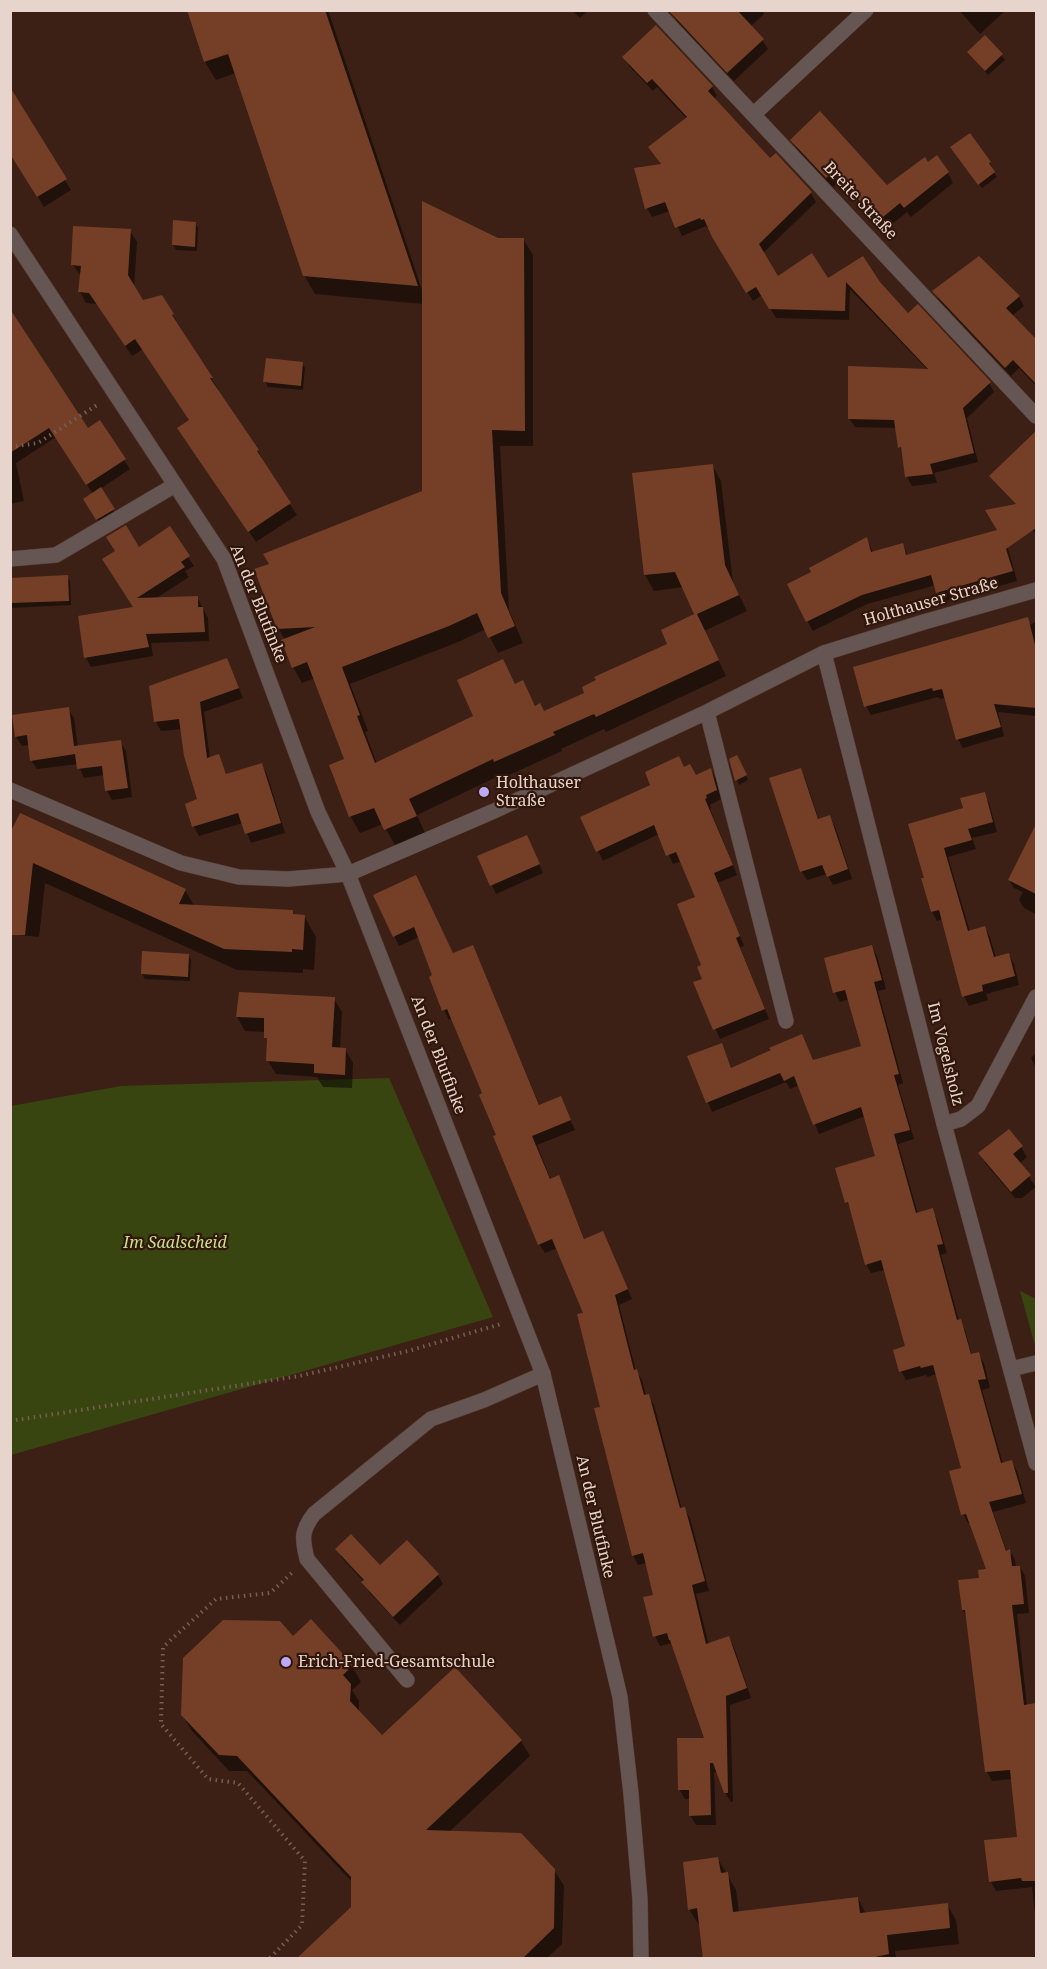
<!DOCTYPE html>
<meta charset="utf-8">
<style>
body{margin:0}
#map{position:relative;width:1047px;height:1969px;overflow:hidden;background:#3c2015;font-family:"Noto Serif",serif}
canvas{display:block}
.frame{position:absolute;inset:0;border:12px solid #e7d4cc;pointer-events:none}
</style>
<div id="map">
<canvas width="1047" height="1969"></canvas>
<div class="frame"></div>
</div>
<script>
const g = document.querySelector('canvas').getContext('2d');
g.lineJoin = 'round';
function fillPath(path, color) { g.fillStyle = color; g.fill(path, 'evenodd'); }
function stroke(path, color, width, dash) { g.strokeStyle = color; g.lineWidth = width; g.lineCap = dash ? 'butt' : 'round'; g.setLineDash(dash || []); g.stroke(path); }
function label(font, color, halo, rows, align = 'center') {
  g.font = font + ' "Noto Serif",serif'; g.lineWidth = 4.5; g.setLineDash([]); g.textBaseline = 'middle'; g.strokeStyle = halo; g.fillStyle = color; for (const [text, x, y, turn = 0] of rows) {
    g.save(); g.translate(x, y); g.rotate((+turn || 0) * Math.PI / 180); g.textAlign = isNaN(turn) ? turn : align; if (halo) g.strokeText(text, 0, 0); g.fillText(text, 0, 0); g.restore();
  }
}
fillPath(new Path2D(`
 M389 1078 493 1317 11 1455V1106L121 1086Z
 M1020 1291 1036 1299V1349Z`), '#394510');
fillPath(new Path2D(`
 M200 10H328L423 293 497 240 523 239 533 255V446H500L509 610 523 643 498 653 486 629 458 642 350 684 368 731 365 732 377 764 475 716 503 661 516 685 522 682 536 707 544 713 586 694 669 644 696 615 683 587 654 591 645 575 712 465 721 481 733 583 747 611 704 631 726 676 606 732 604 729 561 749 562 751 505 777 503 774 417 815 425 833 395 845 383 824 360 833 351 817 331 766 346 760 315 678 302 683 293 667 285 640 278 628 423 493V304L315 294 304 275 236 73 216 80 205 62 189 14Z
 M572 10H588L580 18Z
 M674 10H762L764 14 750 27 762 40 768 49 734 81 677 21 672 12Z
 M959 10H1006L980 34Z
 M656 27 712 87 717 96 713 100 770 160 811 193 816 202 763 253 778 278 879 283 908 315 989 383 994 392 967 418 978 462 934 473 937 483 912 486 907 477 896 428 855 427 849 418 928 370 850 289 849 320 776 318 762 295 753 301 709 227 707 228 706 226 682 236 670 211 652 217 647 208 636 169 662 166 650 147 687 119 657 87 653 91 629 66 624 57Z
 M985 37 1005 60 988 75 972 56Z
 M10 89 71 190 44 207 10 151Z
 M792 140 887 187 928 164 948 173 953 183 911 217 907 212 884 231 840 180 833 187 798 150Z
 M955 152 990 162 992 167 991 168 997 177 982 188Z
 M195 223 198 228 197 251 176 250 173 245Z
 M130 231 137 242 134 287 143 301 161 296 218 389H216L258 451 264 462 262 463 297 515 256 542 186 439 190 421 143 349 132 356 97 304 86 303 80 292 81 276 73 265Z
 M979 258 1019 297 1024 306 1012 316 1036 341V386L1019 368 1011 376 939 300 934 291Z
 M10 315 87 430 124 460 130 469 100 489 116 514 100 524 85 499 93 494 56 437 16 463 24 501 10 504Z
 M302 363 305 368 303 390 268 387 265 382Z
 M1036 434V535L998 470Z
 M867 539 873 553 902 544 908 556 1006 541 1017 581 943 602 936 585 867 604 813 631 807 621 813 573Z
 M139 549 188 557 194 566 185 571 189 577 155 599 197 597 208 618 209 641 151 643 153 656 91 667 86 658 79 617 134 608Z
 M67 577 70 581 71 605 10 608V579Z
 M1036 622V716L998 712 1004 736 963 748 958 739 946 698 940 699 938 697 871 715 866 706Z
 M227 660 243 698 204 712 210 759 218 756 227 775 261 764 267 774 285 833 251 843 243 823 199 836 194 827 186 805 199 800 182 729 161 731 156 722 151 687Z
 M68 709 74 718 78 748 120 742 126 751 132 797 112 800 107 791 105 775 84 778 78 764 37 769 31 760 29 745 22 746 16 737Z
 M731 760 739 762 748 780 739 785Z
 M684 768 696 777 711 770 716 779 721 799 710 805 711 808 710 809 737 875 718 883 744 946 740 947 769 1019 720 1039 695 983 703 979 697 898 682 861 673 864 659 834 603 861 582 818Z
 M800 769 805 778 819 820 830 817 835 826 852 879 833 885 827 874 807 880 802 872 771 779Z
 M984 794 989 803 997 832 972 838 976 849 948 857 970 932 985 928 990 937 996 958 1009 955 1014 964 1019 985 986 994 988 1000 969 1006 964 996 943 919 937 921 932 912 923 879H926L965 809Z
 M10 837 185 890 195 907 292 911 295 916H304L316 937 314 970 303 969V973L237 970 45 883 39 937 10 934Z
 M531 845 543 873 496 894 479 857Z
 M1026 847 1036 852V914L1024 908 1019 900 1023 892 1014 888 1009 880Z
 M375 895 453 954 472 946 540 1106 560 1098 575 1130 537 1145 551 1180 563 1187 585 1240 603 1233 632 1299 619 1305 636 1371 642 1380 646 1396H648L654 1405 682 1510 684 1509 690 1518 709 1591 696 1594 709 1645 729 1638 734 1647 751 1698 730 1705 733 1802H731L725 1793 718 1772H714L716 1825H696L690 1815V1799H685L679 1789 706 1739 672 1643 660 1646 655 1636 654 1596 646 1563 638 1565 633 1555 602 1408 585 1314 558 1248 545 1253 539 1244 497 1136 484 1094 452 1018 449 1020 444 1010 431 977 434 976 419 937 399 946Z
 M872 947 877 956 886 989 878 991 903 1083 898 1085 914 1139 898 1144 918 1214 932 1210 937 1219 947 1253 941 1255 959 1321 965 1330 972 1355 978 1354 984 1363 990 1388 982 1390 1003 1464 1012 1462 1017 1471 1026 1503 993 1512 1007 1552 1010 1551 1015 1560 1016 1568 1020 1567 1025 1576 1029 1613 1017 1614 1027 1706 1036 1705V1924L1032 1887 996 1891 991 1882 986 1842 1018 1838 1012 1779 992 1781 987 1772 967 1617 963 1610 981 1579 988 1570 971 1523H968L963 1514V1469L937 1374 927 1377 926 1375 906 1380 901 1371 907 1347 885 1270 871 1273 866 1264 852 1211 847 1202 877 1157 865 1116 819 1134 799 1085 790 1089 786 1082 712 1112 689 1057 721 1045 732 1069 813 1062 863 1047 849 999 840 1002 835 992Z
 M143 952 188 955 191 960 190 981 145 979 142 974Z
 M334 999 342 1012 340 1049H345L353 1063 352 1088 323 1087 317 1077 276 1074 268 1061 269 1042 266 1032 245 1031 237 1017Z
 M1036 1053V1068L1031 1058Z
 M1021 1147 1027 1157 1019 1164 1036 1187 1022 1198H1015L986 1164 980 1154Z
 M337 1549 380 1567 438 1575 443 1584 400 1625 369 1592 364 1582 342 1558Z
 M293 1638 352 1666 361 1682 352 1690 359 1701V1712L382 1737 454 1670 521 1741 530 1756 449 1832 554 1870 564 1886 562 1944 547 1958H298L352 1908 353 1883 247 1771H229L192 1731 182 1715Z
 M718 1859 736 1890 739 1913 858 1898 866 1914 947 1904 956 1920 959 1944 895 1951 896 1958H705L701 1925H699L689 1909Z`), '#0007');
fillPath(new Path2D(`
 M187 10H325L418 286 303 276 228 54 204 62Z
 M671 10H737L764 39 727 73 670 12Z
 M656 25 713 86 708 91 770 158 776 153 812 192 759 244 778 276 812 253 828 278 863 256 880 282 908 313 918 304 991 382 963 408 974 453 930 464 933 474 905 477 901 447 898 448 894 420 848 419V366L928 369 846 282 845 311 769 309 756 287 746 293 712 237 704 219 701 220 700 218 675 228 665 202 645 209 634 168 661 164 648 147 687 117 652 79 647 83 622 57Z
 M985 35 1003 54 985 71 967 52Z
 M10 87 67 179 37 197 10 154Z
 M820 111 887 185 925 157 928 162 937 155 949 172 904 208 900 203 877 222 834 171 826 178 790 140Z
 M970 133 991 162 989 163 995 172 978 185 950 147Z
 M422 201 498 238H524L525 431 492 430 501 593 515 626 488 638 477 613 449 626 342 667 360 715 357 716 375 763 473 716 457 680 503 659 515 684 523 680 535 706 540 703 544 711 584 693 582 687 596 680 594 677 667 644 661 630 694 614 675 572 644 575 632 473 713 464 725 565 739 595 697 614 719 660 596 717 594 714 553 732 555 735 494 762 493 759 409 799 417 816 384 830 374 808 349 817 329 765 344 759 307 662 292 668 281 640 315 627 277 629 254 569 269 564 263 554 422 491Z
 M173 220 196 222 195 247 172 245Z
 M73 226 131 229 128 275 143 300 162 295 174 314 172 315 213 378H210L259 450 257 451 291 503 248 532 177 428 189 420 135 339 125 346 89 293 78 292 81 266 71 265Z
 M979 256 1020 296 1006 308 1036 339V384L1013 360 1005 368 932 291Z
 M10 309 88 428 100 420 126 459 86 485 49 428 10 453Z
 M266 358 303 362 301 386 263 382Z
 M1036 431V528L1006 549 1013 571 936 593 931 575 862 595 806 622 787 584 811 572 809 568 867 537 871 552 903 543 906 555 997 530 985 510 1016 504 989 476Z
 M101 487 115 509 96 520 83 499Z
 M126 525 139 547 170 526 190 556 181 562 185 567 137 598 198 596V607H203L205 632 146 634 149 647 84 658 78 616 133 607 102 559 115 551 106 537Z
 M68 575 69 601 10 603V578Z
 M1028 617 1036 649V708L994 704 1001 727 956 740 942 689 933 691 932 688 864 707 853 667Z
 M227 658 239 688 200 702 207 758 219 754 226 774 262 763 281 823 245 834 238 813 192 827 185 804 197 799 184 756 179 719 154 722 149 686Z
 M69 707 74 746 121 740 128 788 105 791 102 766 77 769 75 754 30 761 27 735 15 737 12 715Z
 M737 755 747 775 735 781 729 759Z
 M679 756 684 767 690 764 696 775 711 768 717 790 706 795 707 798 705 799 733 865 714 873 740 936 736 938 765 1009 713 1030 693 982 702 979 697 967 701 965 677 904 695 897 676 852 666 856 654 825 596 852 580 817 650 785 645 772Z
 M801 768 818 819 830 815 848 869 827 877 822 865 800 872 769 778Z
 M985 792 993 822 968 829 972 840 944 848 968 931 985 926 994 957 1009 953 1015 976 982 985 983 991 962 997 939 910 931 912 921 878H924L908 824 963 808 960 798Z
 M20 813 186 889 179 904 293 910V914L305 915 303 950 292 949V952L224 949 33 863 25 935H10V833Z
 M1036 824V894L1008 880Z
 M527 835 540 864 490 886 477 856Z
 M416 875 453 953 473 945 539 1105 561 1096 571 1120 532 1136 550 1179 559 1175 584 1239 603 1231 628 1289 615 1295 634 1370 637 1369 644 1395 649 1394 680 1508 685 1507 705 1581 692 1585 706 1644 729 1636 747 1688 726 1696 728 1793H724L713 1763H710L711 1815 689 1816V1790H678L677 1738H704L670 1640H669L667 1633 653 1637 643 1597 653 1595 643 1553 632 1556 594 1408 600 1407 577 1314 583 1313 552 1239 538 1245 493 1136 496 1135 479 1095 482 1093 447 1009 442 1011 429 977 432 975 414 927 393 937 373 895Z
 M872 945 882 980 874 982 899 1074 894 1075 910 1130 894 1134 916 1213 933 1208 943 1244 937 1245 957 1320 961 1319 971 1354 979 1352 986 1379 978 1380 1001 1463 1012 1460 1022 1494 989 1502 1006 1551 1010 1549 1012 1566H1020L1024 1604 1012 1605 1024 1705 1036 1703V1881H1022L1021 1878 989 1882 984 1840 1017 1837 1010 1770 985 1772 965 1610H962L958 1580 979 1578 978 1570 986 1569 966 1514 961 1515 949 1471 961 1468 933 1365 921 1368 920 1366 899 1372 893 1350 905 1346 881 1260 865 1265 848 1202 845 1203 835 1168 875 1156 861 1107 813 1125 794 1076 784 1081 780 1073 706 1103 687 1056 722 1043 731 1068 771 1050 769 1048 802 1034 813 1060 861 1046 845 990 833 993 824 958Z
 M142 951 189 954 188 977 141 974Z
 M239 992 335 997 332 1047 346 1048 345 1075 314 1073V1064L266 1061 267 1038H264V1018L236 1017Z
 M1009 1129 1023 1146 1013 1154 1031 1175 1011 1192 978 1153Z
 M351 1534 380 1565 407 1540 439 1574 393 1617 361 1582 364 1580 335 1549Z
 M311 1619 353 1665 343 1675 351 1684 350 1701 382 1735 455 1667 522 1740 426 1830 521 1833 555 1869 554 1928 522 1959H296L351 1907V1877L237 1756 219 1755 181 1715 183 1658 223 1620 280 1621 293 1636Z
 M718 1857 721 1873 728 1872 733 1912 858 1897 860 1913 948 1903 950 1928 887 1935 889 1954 866 1959H703L697 1908 688 1910 683 1862Z`), '#753f27');
const lane = new Path2D(`
 M10 559 56 555 175 485
 M944 1124 961 1119 978 1106 1036 997
 M407 1680 307 1559C302 1539 301 1531 314 1514L431 1419 484 1400 543 1374`);
const street = new Path2D(`
 M655 10 1036 416
 M754 114 866 10
 M10 234 224 559 318 812 348 874 543 1374 620 1697 631 1794 640 1899 641 1958
 M824 653 944 1124 1036 1463
 M707 712 786 1021
 M10 790 181 863 239 877 288 879 348 874 494 811 707 712 824 653 924 622 1036 590
 M1011 1369 1036 1363`);
stroke(lane, '#573d32', 16);
stroke(street, '#573d32', 16);
stroke(new Path2D(`
 M10 447 38 443 97 405
 M10 1421 299 1376 408 1351 501 1324
 M270 1958 302 1925 305 1861 238 1783 208 1779 161 1724 163 1647 216 1599 270 1593 293 1572`), '#775e54', 4, [1.5, 4.5]);
stroke(lane, '#655553', 15);
stroke(street, '#655553', 15);
for (const [x, y, r, color] of [
 [484,792,6,"#bea9f5"],
 [286,1662,6,"#bea9f5"]
]) { const dot = new Path2D(); dot.arc(x, y, r, 0, 2 * Math.PI); g.fillStyle = color; g.fill(dot); stroke(dot, '#31170b', 2); }
label('16px', '#e7d4cc', '#31170b', [
 ["Breite Straße",860,201,47],
 ["Holthauser Straße",931,602,-16],
 ["An der Blutfinke",258,604,68],
 ["Im Vogelsholz",945,1054,76],
 ["An der Blutfinke",438,1055,69],
 ["An der Blutfinke",595,1517,77]
]);
label('16px', '#e7d4cc', '#31170b', [
 ["Holthauser",496,783],
 ["Straße",496,801],
 ["Erich-Fried-Gesamtschule",298,1662]
], 'left');
label('italic 16px', '#c8e08a', '#31170b', [
 ["Im Saalscheid",175,1243]
]);
</script>
